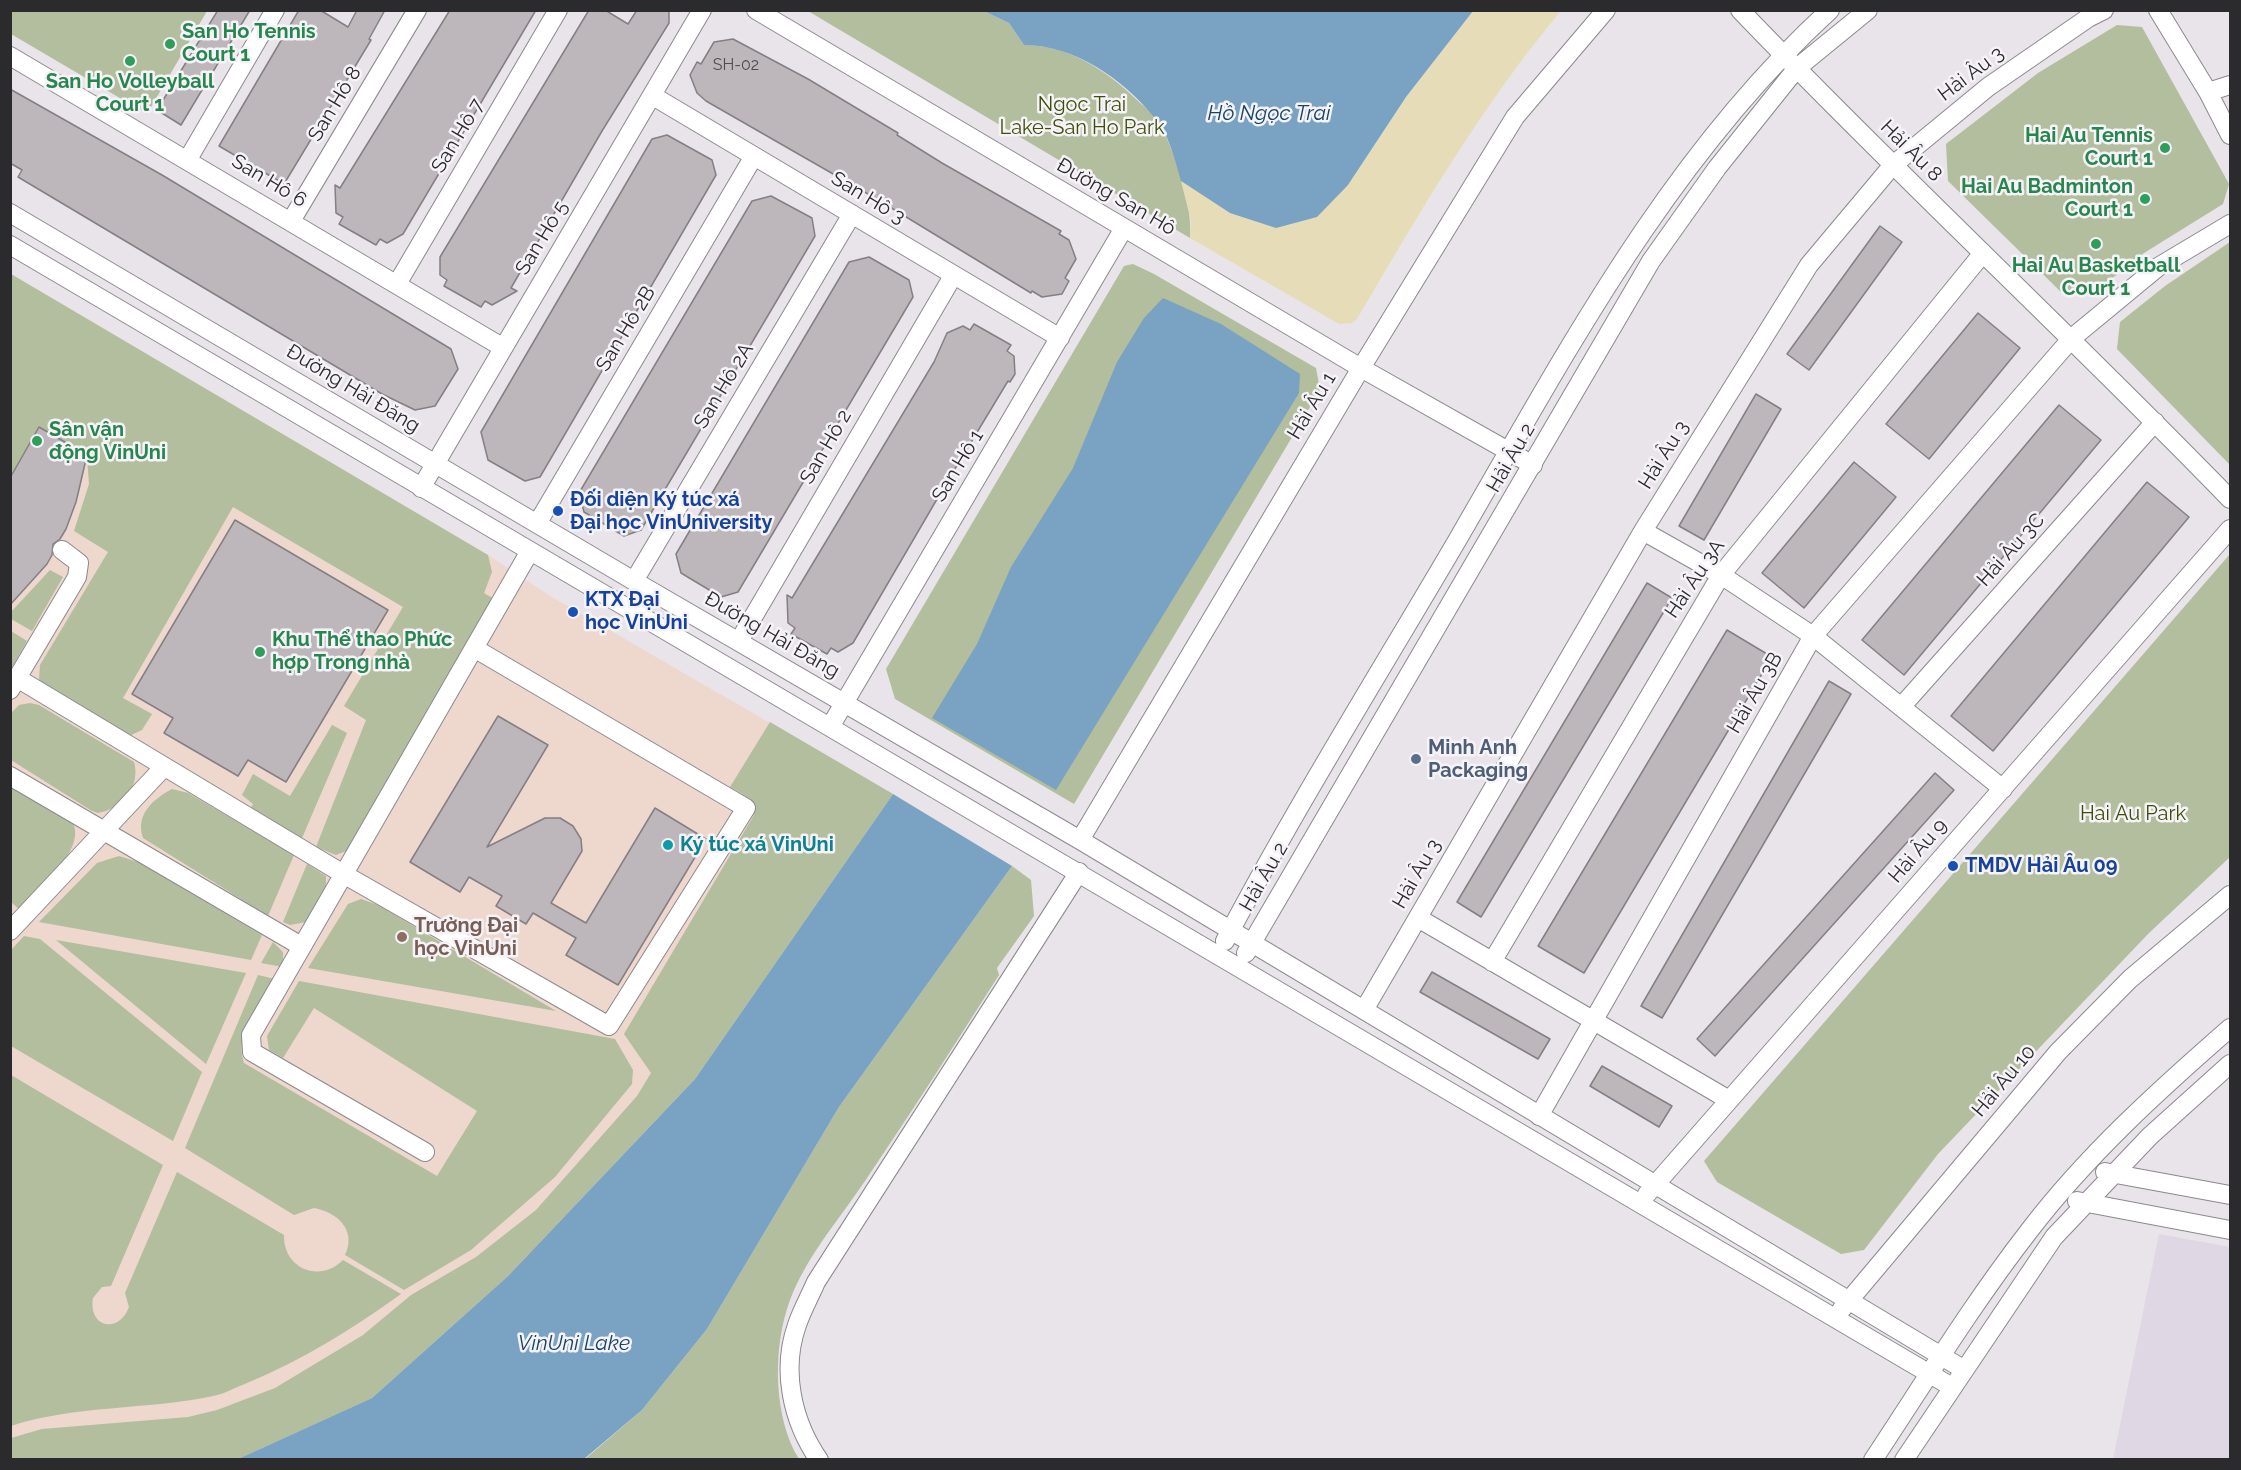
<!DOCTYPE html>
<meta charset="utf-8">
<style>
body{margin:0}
#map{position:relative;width:2241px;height:1470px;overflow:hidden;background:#e8e4ea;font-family:Raleway,sans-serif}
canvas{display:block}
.frame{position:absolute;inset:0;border:12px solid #2b2a2c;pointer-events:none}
</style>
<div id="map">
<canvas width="2241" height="1470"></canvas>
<div class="frame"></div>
</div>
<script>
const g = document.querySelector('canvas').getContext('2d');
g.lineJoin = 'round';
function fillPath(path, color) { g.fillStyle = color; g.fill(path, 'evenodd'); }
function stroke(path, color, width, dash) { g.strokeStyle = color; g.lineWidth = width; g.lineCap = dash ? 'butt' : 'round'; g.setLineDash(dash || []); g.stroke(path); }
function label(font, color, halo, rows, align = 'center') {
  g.font = font + ' Raleway,sans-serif'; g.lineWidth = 5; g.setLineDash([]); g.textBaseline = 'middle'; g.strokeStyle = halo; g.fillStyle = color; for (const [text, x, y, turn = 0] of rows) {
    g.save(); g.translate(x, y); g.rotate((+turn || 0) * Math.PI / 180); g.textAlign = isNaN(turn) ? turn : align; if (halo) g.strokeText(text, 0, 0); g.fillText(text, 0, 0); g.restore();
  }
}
fillPath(new Path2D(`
 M2159 1234 2230 1247V1459H2113Z`), '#dfd8e4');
fillPath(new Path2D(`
 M11 274 488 555 552 597 893 794 695 1079 372 1398 238 1459 11 1460Z`), '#eed7cc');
fillPath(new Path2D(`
 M10 11 11 10 207 11 147 114 11 34Z
 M808 11H984L1009 23 1024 45C1068 45 1106 70 1137 100 1143 106 1152 112 1157 120 1175 150 1193 203 1190 238Z
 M2117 25 2142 27 2229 184 2223 204 2144 253 2095 292H2061L1948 181 1946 144 2038 73Z
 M2230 242V465L2117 349 2120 322 2165 286Z
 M1133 264 1154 274 1316 368 1320 390 1074 804 895 699 886 669 1124 266Z
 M11 274 488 555 492 572 484 593 499 602 351 849 336 855 316 847 366 720 344 706 403 607 233 507 123 698 152 714 142 730 129 736 42 684 39 679 40 665 108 552 74 531 89 484 87 457C83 472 81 488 76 502 63 542 40 574 11 603Z
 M2230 554V857L2149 933 1938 1154 1864 1250 1841 1254 1717 1182 1704 1161Z
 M50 570 63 577 32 631 11 619V612Z
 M11 631 27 641 11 669Z
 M30 703 39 705 134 762C141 786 122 809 98 813L92 811 11 760 10 714 19 705Z
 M770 722 893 794 695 1079 508 1276 372 1398 238 1459 11 1460V1438L42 1429 188 1417 217 1410 275 1388 363 1335 411 1295 476 1257 536 1210 637 1096 651 1073 624 1034 754 815C753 798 744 795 730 787Z
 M332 725 347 733 302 838 251 808 253 804 242 795 253 774 290 796Z
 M11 787 73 823C86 851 37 890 19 909L11 902Z
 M172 789 188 793 294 855 268 916 143 838C135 815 153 799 172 789Z
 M119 856 138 862 262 935 251 960 39 922 97 863Z
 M307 864 326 876V894L306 922 290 925 283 922Z
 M1012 866 1031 880 1034 916 997 968 999 975C955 1044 911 1113 865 1181 838 1221 801 1263 787 1309 773 1353 774 1419 799 1459L584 1460 642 1410 707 1329 839 1107Z
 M361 899 378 905 556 1011 308 968 348 904Z
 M24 936 40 939 202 1072 173 1141 11 1046V950Z
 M56 940 246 973 206 1064Z
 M273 942 283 952V967L261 963Z
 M258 975 275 979C259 1005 234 1031 244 1063L437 1176 477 1111 314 1008 283 1058 269 1050 267 1036 299 981 615 1039 633 1070 632 1084 555 1177 471 1250 404 1290 345 1255C357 1230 337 1212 314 1208L294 1215 185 1148Z
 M11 1075 163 1165 111 1286 102 1287 93 1298C88 1328 119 1334 129 1307L125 1293 177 1172 284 1235C283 1268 319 1284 343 1260L401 1294C352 1329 303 1360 247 1383 236 1387 225 1394 213 1396 147 1410 74 1405 11 1426Z`), '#b2be9d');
fillPath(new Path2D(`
 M1473 11H1561C1481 106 1420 212 1357 319L1352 323 1339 324 1190 238 1191 221 1181 181 1230 213 1348 185 1406 97Z`), '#e6ddb8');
fillPath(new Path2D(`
 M984 11H1473L1406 97 1348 185 1317 217 1276 228 1230 213 1181 181C1175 160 1169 134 1154 117 1123 79 1074 45 1024 45L1009 23Z
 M1163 298 1221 324 1300 374 1299 393 1056 790 932 718 977 644 1011 567 1073 468 1117 362 1144 318Z
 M893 794 1012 866 839 1107 707 1329 642 1410 584 1459H238L372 1398 508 1276 695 1079Z`), '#7aa2c2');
const building = new Path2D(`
 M218 10H250L181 125 157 110Z
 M299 10H320L348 27 357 10H385L369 39 371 40 284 184 219 146Z
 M450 10H536L403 234 387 243 380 239 376 245 339 224 343 217 336 213 335 185 340 188Z
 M589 10H605L628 24 637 10H669V23L602 131 511 288 517 291 492 305 485 301 481 307 444 286 447 280 440 275V257Z
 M733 39 808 79 898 133 897 135 942 163 1061 231 1059 234 1069 240 1076 259 1065 278 1069 281 1062 294 1042 297 1032 291 1031 293 875 198 706 101 697 93 690 75 697 62 701 64 714 42Z
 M10 89 162 175 451 349 458 369 435 406 415 410 382 394 18 177 22 170 10 163Z
 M667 135 712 160 716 175 540 477 525 481 488 460 481 432 652 139Z
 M771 196 812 218 815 236 641 530 624 536 584 512 579 493 752 201Z
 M1880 226 1902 242 1809 370 1787 354Z
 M869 257 909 280 913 297 738 592 721 597 681 573 676 554 849 262Z
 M1978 313 2020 348 1929 459 1886 424Z
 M974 324 1011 345 1007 351 1014 356 1015 374 1010 382 1008 381 947 482 853 643 838 652 831 648 827 654 791 634 795 628 788 623 787 595 792 598 934 362 947 333 963 326 970 330Z
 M1756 394 1781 409 1704 540 1679 526Z
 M2059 405 2101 440 1904 675 1862 640Z
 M39 427 87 455 76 502 66 529 60 539 53 544 52 555 47 564 10 605V478Z
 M1854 462 1896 497 1804 608 1762 573Z
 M2147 482 2189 517 1993 751 1951 716Z
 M235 520 388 610 286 782 248 760 238 776 164 733 173 718 132 694Z
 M1647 583 1672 598 1481 917 1457 902Z
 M1727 630 1772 657 1584 973 1538 946Z
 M1829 681 1851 694 1662 1018 1641 1006Z
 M498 716 548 745 487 847 545 818H560L573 826 581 839 582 851 551 903 586 923 655 808 706 839 618 985 566 955 576 938 533 913 526 924 496 906 502 896 469 877 460 892 410 862Z
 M1935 773 1954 790 1715 1056 1697 1039Z
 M1432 972 1550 1039 1538 1059 1420 992Z
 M1602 1066 1672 1106 1659 1127 1590 1086Z`);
fillPath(building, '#bdb7bb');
stroke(building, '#847f83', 1.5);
const minor = new Path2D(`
 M756 10 1361 368 1533 465
 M1740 10C1900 177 2070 334 2230 499
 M2158 10 2208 92 2230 135
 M10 56 502 347
 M2208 92 2230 85
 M653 96 1060 338
 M188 159 275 10
 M10 213 634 581 1080 840 1963 1369
 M291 221 417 10
 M10 245 1952 1387
 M397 284 558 10
 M421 488 702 10
 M537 524 754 156
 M1643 531 1721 575 1813 636 2003 789
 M634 581 852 214
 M739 641 953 276
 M17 678 345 875 609 1026 746 808 474 648
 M10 690 77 577 79 563 62 550
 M1901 707 2155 422
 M830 727 1124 228
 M10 776 301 946
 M1080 840 1361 368 1515 117 1606 10
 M1418 918 1729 1100
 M10 931 163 768
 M1225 941C1297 805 1380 672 1458 539 1566 353 1669 157 1830 10
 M1246 953 1651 261 1717 168 1797 68 1868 10
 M1492 962 1721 575 1983 253
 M1364 1010 1643 531 1809 265 1892 166 1988 87 2088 18 2104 10
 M1539 1116 1813 636 2072 338 2158 267 2230 224
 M425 1152 252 1052 251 1035 530 551
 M2105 1172 2230 1195
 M1647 1194 2230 529
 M2077 1201 2230 1230
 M1841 1310 2058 1052 2130 979 2230 895
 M819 1460C792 1421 781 1370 797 1325 802 1310 810 1296 816 1282L1079 872
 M1873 1460C1924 1383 1973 1303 2029 1231 2087 1155 2159 1090 2230 1028
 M1904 1460 2054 1237 2150 1136 2230 1064`);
stroke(minor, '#8c898e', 20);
stroke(minor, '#fff', 18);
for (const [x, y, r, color] of [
 [170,44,6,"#2e9e5b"],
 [130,61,6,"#2e9e5b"],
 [2165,148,6,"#2e9e5b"],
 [2145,199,6,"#2e9e5b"],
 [2096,244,6,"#2e9e5b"],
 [37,441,6,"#2e9e5b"],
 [558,511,6,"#1a4fb4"],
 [573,612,6,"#1a4fb4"],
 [260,652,6,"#2e9e5b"],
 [1416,759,6,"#5c6f8a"],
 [668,845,6,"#0f9aa8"],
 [1953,866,6,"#1a4fb4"],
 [402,937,6,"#8d6e63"]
]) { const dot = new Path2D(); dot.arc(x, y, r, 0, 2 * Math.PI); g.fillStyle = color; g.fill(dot); stroke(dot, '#f5f2f8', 2); }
label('16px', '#504d50', null, [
 ["SH-02",736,65]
]);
label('bold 20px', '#27864d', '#f5f2f8', [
 ["San Ho Tennis",182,32],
 ["Court 1",182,55],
 ["San Ho Volleyball",130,82,"center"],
 ["Court 1",130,105,"center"],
 ["Hai Au Tennis",2153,136,"right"],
 ["Court 1",2153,159,"right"],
 ["Hai Au Badminton",2133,187,"right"],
 ["Court 1",2133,210,"right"],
 ["Hai Au Basketball",2096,266,"center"],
 ["Court 1",2096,289,"center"],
 ["Sân vận",49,430],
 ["động VinUni",49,453],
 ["Khu Thể thao Phức",272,640],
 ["hợp Trong nhà",272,663]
], 'left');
label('20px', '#2b2a2c', '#f5f2f8', [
 ["Hải Âu 3",1971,74,-37],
 ["San Hô 8",335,104,-59],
 ["San Hô 7",458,136,-59],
 ["Hải Âu 8",1911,151,45],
 ["San Hô 6",269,181,31],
 ["Đường San Hô",1116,197,30],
 ["San Hô 3",868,198,31],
 ["San Hô 5",542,238,-59],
 ["San Hô 2B",626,329,-59],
 ["San Hô 2A",724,386,-59],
 ["Đường Hải Đăng",353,389,31],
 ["Hải Âu 1",1312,406,-59],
 ["San Hô 2",826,447,-60],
 ["Hải Âu 3",1664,455,-58],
 ["Hải Âu 2",1511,458,-60],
 ["San Hô 1",958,466,-59],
 ["Hải Âu 3C",2011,550,-48],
 ["Hải Âu 3A",1695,579,-56],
 ["Đường Hải Đăng",772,635,30],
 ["Hải Âu 3B",1755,693,-60],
 ["Hải Âu 9",1918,851,-49],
 ["Hải Âu 3",1417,874,-60],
 ["Hải Âu 2",1264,877,-60],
 ["Hải Âu 10",2004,1081,-50]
]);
label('20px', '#3d4f06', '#f5f2f8', [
 ["Ngoc Trai",1082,105],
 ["Lake-San Ho Park",1082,128],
 ["Hai Au Park",2133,814]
]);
label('bold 20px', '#164399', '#f5f2f8', [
 ["Đối diện Ký túc xá",570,500],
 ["Đại học VinUniversity",570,523],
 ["KTX Đại",585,600],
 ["học VinUni",585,623],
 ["TMDV Hải Âu 09",1965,866]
], 'left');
label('bold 20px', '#4e5e75', '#f5f2f8', [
 ["Minh Anh",1428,748],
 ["Packaging",1428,771]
], 'left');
label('bold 20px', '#0d838f', '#f5f2f8', [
 ["Ký túc xá VinUni",680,845]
], 'left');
label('bold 20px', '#785e54', '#f5f2f8', [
 ["Trường Đại",414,926],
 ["học VinUni",414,949]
], 'left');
label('italic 21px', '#164566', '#f5f2f8', [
 ["Hồ Ngọc Trai",1269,114],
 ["VinUni Lake",574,1344]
]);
</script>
